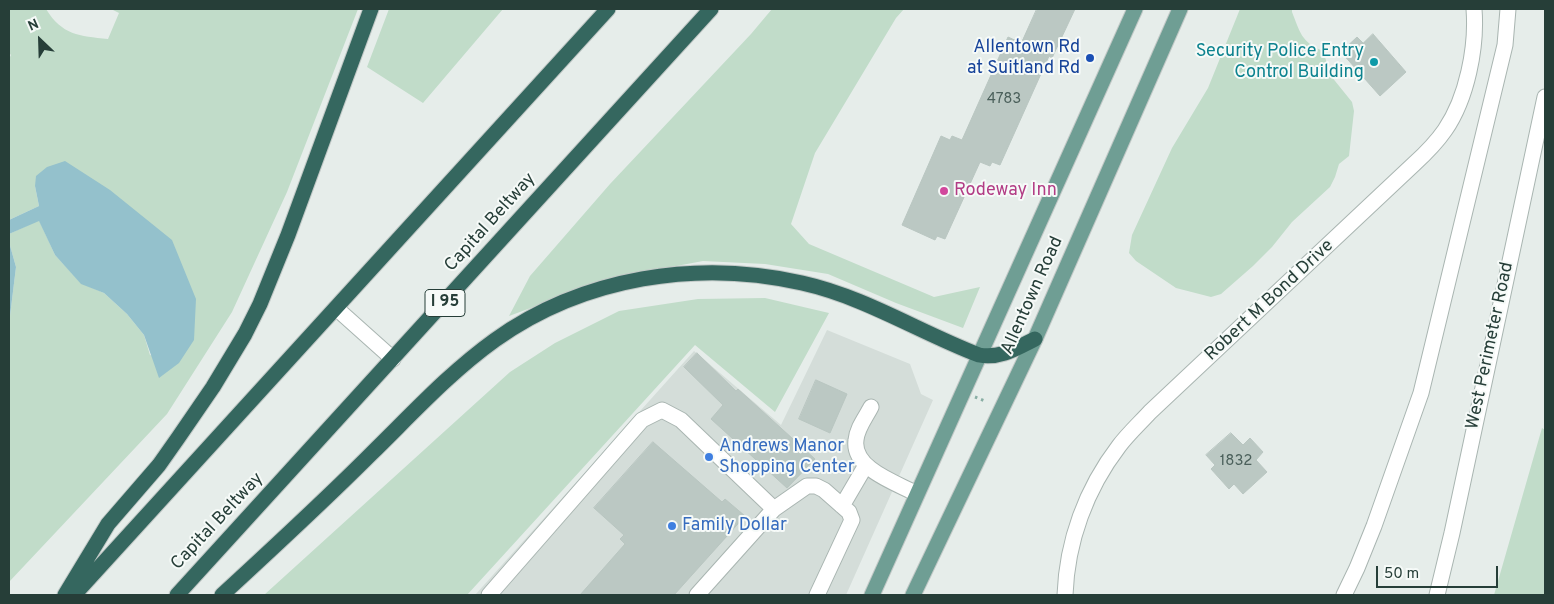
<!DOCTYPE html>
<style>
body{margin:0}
#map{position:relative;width:1554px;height:604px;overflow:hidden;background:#e6edea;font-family:Overpass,sans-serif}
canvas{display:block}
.frame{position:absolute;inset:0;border:10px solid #263e38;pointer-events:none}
.north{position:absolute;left:15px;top:15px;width:50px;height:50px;-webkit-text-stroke:4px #f6faf8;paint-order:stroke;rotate:336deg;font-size:14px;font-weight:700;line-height:20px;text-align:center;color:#263e38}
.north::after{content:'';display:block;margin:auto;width:18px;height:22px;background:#263e38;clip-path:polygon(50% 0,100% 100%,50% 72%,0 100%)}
.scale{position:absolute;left:1376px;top:566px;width:122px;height:22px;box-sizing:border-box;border:2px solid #263e38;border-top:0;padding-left:6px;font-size:15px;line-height:18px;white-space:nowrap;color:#263e38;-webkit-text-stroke:4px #f6faf8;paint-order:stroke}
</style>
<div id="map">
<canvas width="1554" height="604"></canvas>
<div class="frame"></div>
<div class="north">N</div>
<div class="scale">50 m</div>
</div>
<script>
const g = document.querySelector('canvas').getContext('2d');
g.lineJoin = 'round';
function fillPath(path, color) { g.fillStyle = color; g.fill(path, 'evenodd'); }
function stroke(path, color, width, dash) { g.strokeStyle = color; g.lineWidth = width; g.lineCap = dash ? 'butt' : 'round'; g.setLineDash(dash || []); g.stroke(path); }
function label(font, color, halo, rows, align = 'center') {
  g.font = font + ' Overpass,sans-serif'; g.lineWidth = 4; g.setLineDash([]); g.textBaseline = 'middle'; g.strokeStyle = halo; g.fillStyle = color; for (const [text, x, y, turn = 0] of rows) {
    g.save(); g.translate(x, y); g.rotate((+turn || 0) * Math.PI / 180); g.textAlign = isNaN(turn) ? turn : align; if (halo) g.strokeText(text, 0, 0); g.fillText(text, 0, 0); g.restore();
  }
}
fillPath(new Path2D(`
 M827 330 910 364 921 394 933 400 846 595H475L694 351 781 425Z`), '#d4ddd9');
fillPath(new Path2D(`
 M9 9H46C62 35 79 36 108 39L119 13 111 9H358L287 192 232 312 167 414 9 582V324L16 267 9 242V234L39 220 55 255 81 283 104 293 127 314 144 335 150 355 179 363 35 186 39 206 9 220V59L11 55 9 53Z
 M389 9H503L423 103 367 67Z
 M772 9H904L896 18 815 153 791 224 809 244 934 297 980 287 963 328 896 303 828 274 765 264 703 261 612 278 509 316 530 276 610 184 751 34Z
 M1240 9H1292V12C1300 32 1301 42 1323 51L1331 76 1352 102 1354 111 1349 156 1339 164 1335 177 1330 187 1292 222 1272 247 1253 266 1221 294 1211 297 1176 288 1136 261 1129 253 1132 235 1172 148 1208 88Z
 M765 298 829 313 775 412 695 345 467 595H264L510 372 555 343 619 311 698 299Z
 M1542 428 1545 430V595H1494Z`), '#c1dcc9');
fillPath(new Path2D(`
 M65 161 110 190 172 240 196 299 194 340 179 363 159 378 144 335 127 314 104 293 81 284 55 255 39 221 9 234V220L39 206 35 186 36 176 47 167Z
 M9 242 16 267 9 324Z`), '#94c1cc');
const building = new Path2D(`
 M1037 9H1075L1052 58 1049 56 1000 165 992 162 990 166 980 162 945 239 937 236 935 240 902 225 941 136 950 140 952 136 962 140 1008 37 1021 43Z
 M1373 34 1406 72 1380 96 1341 52 1357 37 1363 43Z
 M697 353 736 391 738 389 815 459 787 488 711 419 723 405 684 367Z
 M816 380 847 394 830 433 799 419Z
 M1231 433 1243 445 1250 438 1263 452 1256 460 1267 472 1243 494 1234 484 1229 489 1211 469 1215 465 1206 455Z
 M653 442 722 502 725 499 745 516 674 595H580L625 544 620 539 624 535 594 508Z`);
fillPath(building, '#bbc8c3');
stroke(building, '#b9c6c1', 1);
const minor = new Path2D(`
 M336 308 393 359
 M871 407C866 417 857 428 856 440 852 469 897 483 917 494
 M842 506 866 465
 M489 595 642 420 662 410 681 420 774 509
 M697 595 774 509 807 486H816L824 490 849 512 852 520 817 595
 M1065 595C1067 541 1086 489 1119 446 1128 434 1140 423 1150 412L1414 164C1425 154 1436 143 1445 130 1467 98 1477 47 1474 9
 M1344 595 1357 568 1374 526 1421 393 1505 45 1508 9
 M1437 595 1452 533 1545 97`);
const major = new Path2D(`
 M872 595 1135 9
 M913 595 1035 339 1180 9`);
const highway = new Path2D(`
 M65 595 108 524 159 465 178 438 213 387 245 334 260 304 288 235 371 9
 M74 595 608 9
 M177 595 711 9
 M222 595C272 549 322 503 371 454 411 415 449 373 495 340 583 277 698 259 802 283 865 297 919 332 979 355 1000 359 1017 348 1035 339`);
stroke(minor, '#a9b5b1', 17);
stroke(major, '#c2c9c7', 17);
stroke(highway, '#c2c9c7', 17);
stroke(new Path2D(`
 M975 397 985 401`), '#89aea4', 3, [2.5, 4]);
stroke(minor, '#fff', 15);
stroke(major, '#6f9e94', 15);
stroke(highway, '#35675f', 15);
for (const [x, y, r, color] of [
 [1090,58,5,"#1a4fb4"],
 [1374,62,5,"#0f9aa8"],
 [944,191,5,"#d1479c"],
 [709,457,5,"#3f7fe0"],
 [672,526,5,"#3f7fe0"]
]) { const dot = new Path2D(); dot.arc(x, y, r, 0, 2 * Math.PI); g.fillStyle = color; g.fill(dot); stroke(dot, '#f6faf8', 2); }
label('15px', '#4b605b', null, [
 ["4783",1004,100],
 ["1832",1236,462]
]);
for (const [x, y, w] of [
 [445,303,40]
]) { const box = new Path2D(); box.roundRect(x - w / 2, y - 13.5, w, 27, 4); g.fillStyle = '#f6faf8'; g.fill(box); stroke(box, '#263e38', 1); }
label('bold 16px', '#263e38', null, [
 ["I 95",445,303]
]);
label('18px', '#164399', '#f6faf8', [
 ["Allentown Rd",1080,48],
 ["at Suitland Rd",1080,69]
], 'right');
label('18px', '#0d838f', '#f6faf8', [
 ["Security Police Entry",1364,52],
 ["Control Building",1364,73]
], 'right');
label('18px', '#b23c85', '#f6faf8', [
 ["Rodeway Inn",954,191]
], 'left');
label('18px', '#263e38', '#f6faf8', [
 ["Capital Beltway",491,223,-48],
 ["Allentown Road",1033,296,-66],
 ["Robert M Bond Drive",1270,301,-43],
 ["West Perimeter Road",1491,346,-78],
 ["Capital Beltway",218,522,-47]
]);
label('18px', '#366cbe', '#f6faf8', [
 ["Andrews Manor",719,447],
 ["Shopping Center",719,468],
 ["Family Dollar",682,526]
], 'left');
</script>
